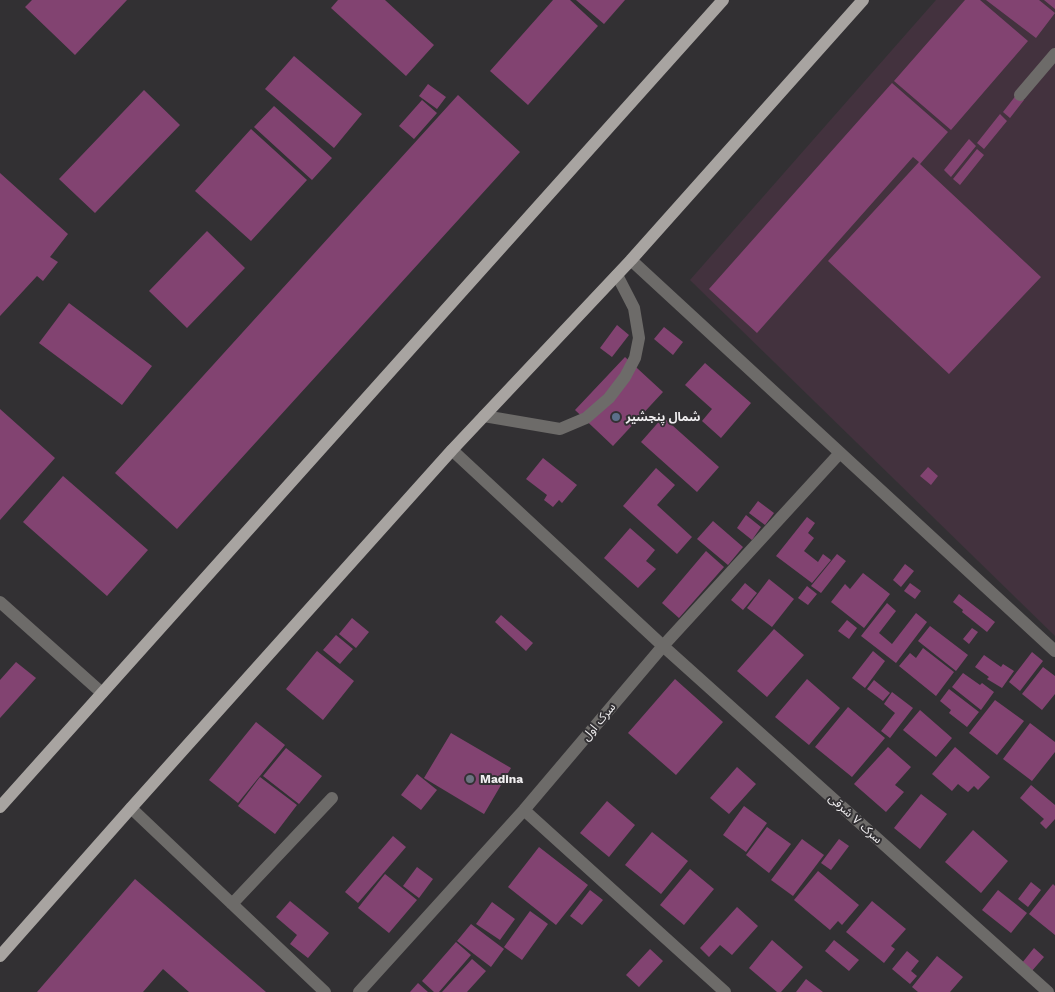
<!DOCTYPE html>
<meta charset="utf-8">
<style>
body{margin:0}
canvas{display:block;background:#323033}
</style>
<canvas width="1055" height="992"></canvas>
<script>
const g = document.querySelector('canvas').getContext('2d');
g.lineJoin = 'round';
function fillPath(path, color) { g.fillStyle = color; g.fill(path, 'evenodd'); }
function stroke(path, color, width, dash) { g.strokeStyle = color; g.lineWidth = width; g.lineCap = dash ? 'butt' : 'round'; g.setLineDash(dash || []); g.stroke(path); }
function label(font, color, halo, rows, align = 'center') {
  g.font = font + ' "Work Sans","Noto Sans Arabic",sans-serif'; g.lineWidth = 4; g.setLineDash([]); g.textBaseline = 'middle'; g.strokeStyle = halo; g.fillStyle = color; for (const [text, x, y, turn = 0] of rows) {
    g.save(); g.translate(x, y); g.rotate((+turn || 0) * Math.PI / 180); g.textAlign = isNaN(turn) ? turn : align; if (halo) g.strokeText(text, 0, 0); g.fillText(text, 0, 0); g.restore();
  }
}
fillPath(new Path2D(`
 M936 0H1055V636L690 280Z`), '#43323e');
fillPath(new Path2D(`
 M32 0H127L75 55 25 7Z
 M338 0H385L434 45 406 76 331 8Z
 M553 0H570L598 26 528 105 490 71Z
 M576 0H625L604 24Z
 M965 0H980L1028 41 951 130 894 81Z
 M986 0H1039L1055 13 1036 38Z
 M1044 0H1055V9Z
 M294 56 362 114 334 148 265 89Z
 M892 83 948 132 920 164 1041 277 949 374 828 261 919 162 913 157 757 333 709 289Z
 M428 84 446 97 437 109 419 96Z
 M144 90 180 125 95 213 59 179Z
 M1017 94 1024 100 1010 118 1003 112Z
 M458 95 520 152 177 529 115 473Z
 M422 100 437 113 414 139 399 126Z
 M274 106 332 158 312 180 254 127Z
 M1000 114 1007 121 984 149 977 143Z
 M251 129 307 180 251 241 195 191Z
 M969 139 976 146 951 177 944 170Z
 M977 149 984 155 960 185 953 179Z
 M0 173 68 234 50 257 58 262 43 281 37 276 0 316Z
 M207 231 245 268 187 328 149 291Z
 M69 303 152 366 122 405 39 343Z
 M617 325 629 335 612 357 600 348Z
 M664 327 683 342 673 355 654 339Z
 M625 357 663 392 613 446 575 410Z
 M705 363 751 403 721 438 702 421 712 409 685 385Z
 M0 409 55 458 0 520Z
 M663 417 719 467 697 492 641 442Z
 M543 458 577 485 562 503 559 500 553 507 544 500 547 495 526 479Z
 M928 467 938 476 931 485 920 476Z
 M656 468 675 485 657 505 692 537 677 554 623 506Z
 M63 476 148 550 107 596 23 522Z
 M758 501 774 513 765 525 749 513Z
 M746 515 761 527 752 540 737 528Z
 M807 517 815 523 808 533 814 538 804 551 818 562 823 554 831 560 812 583 776 556Z
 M713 521 743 547 728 565 697 539Z
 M630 528 655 550 646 561 656 569 638 588 604 558Z
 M706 551 724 567 679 618 662 603Z
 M837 554 846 561 821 593 811 586Z
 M905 564 914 571 901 587 893 580Z
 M863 573 890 594 864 628 831 602 845 584 850 589Z
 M769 579 794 599 772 627 747 608Z
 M745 583 757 593 743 610 731 600Z
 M910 583 921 591 915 599 904 591Z
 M807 586 817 594 808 605 798 598Z
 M959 594 995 622 987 632 962 612 963 610 953 602Z
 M887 603 896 611 879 633 892 644 916 613 927 622 896 663 861 636Z
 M501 615 533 643 526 651 495 622Z
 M352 618 369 632 356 648 339 634Z
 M847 620 857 628 849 639 838 631Z
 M930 626 968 655 956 671 918 641Z
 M972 628 978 632 969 644 963 639Z
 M774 629 804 655 767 697 737 671Z
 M336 635 353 649 340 664 323 650Z
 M923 648 954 672 936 696 899 666 910 653 916 658Z
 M317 651 354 681 323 720 286 689Z
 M873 651 885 661 865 688 852 678Z
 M1032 652 1043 661 1020 691 1009 682Z
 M984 655 1001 667 1003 664 1014 671 1002 688 987 679 989 677 975 667Z
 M16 662 36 678 0 718V680Z
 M1043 667 1055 676V694L1042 710 1022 694Z
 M963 673 980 685 982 683 994 692 981 710 952 687Z
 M675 679 723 722 676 775 628 733Z
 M807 679 840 708 809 745 775 717Z
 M874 680 890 693 883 701 867 689Z
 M949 689 979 712 967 727 949 713 951 710 940 701Z
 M892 692 913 708 890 738 881 731 895 713 884 704Z
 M995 700 1024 721 997 755 969 733Z
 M848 707 885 738 852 777 815 747Z
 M920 710 952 738 936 757 903 730Z
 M256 722 285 745 238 803 209 780Z
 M1030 723 1055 742V752L1032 781 1003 759Z
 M451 733 511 768 484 814 424 778Z
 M888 747 911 767 895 785 904 792 886 812 854 784Z
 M955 747 990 777 978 790 974 786 968 792 958 784 952 791 932 774Z
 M286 748 322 776 299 804 263 776Z
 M737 767 756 784 729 814 710 798Z
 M417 774 437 790 421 810 401 795Z
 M260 777 297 805 275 834 238 806Z
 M1031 785 1055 805V819L1046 829 1040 823 1044 819 1020 798Z
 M921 794 947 814 920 849 894 828Z
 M607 801 635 825 609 857 580 833Z
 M744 806 767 823 746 852 723 835Z
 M767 827 791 844 769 873 746 855Z
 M973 830 1008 861 981 893 945 862Z
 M652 832 688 861 661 894 625 865Z
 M393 836 406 847 358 903 345 892Z
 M802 839 824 855 793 896 771 880Z
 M839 839 849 846 831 870 821 863Z
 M539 847 588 885 556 925 508 887Z
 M417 867 433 879 419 898 403 886Z
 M690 869 714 889 684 925 660 905Z
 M818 871 859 905 842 925 838 921 830 930 794 900Z
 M385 874 417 900 389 933 358 908Z
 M135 879 266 992H189L163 969 143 992H37Z
 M1031 882 1041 890 1028 907 1018 899Z
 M1053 884 1055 886V935L1029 914Z
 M590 890 603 900 582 925 570 916Z
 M998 890 1027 913 1011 933 982 910Z
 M290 901 329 933 308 958 290 944 297 935 276 917Z
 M872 901 906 929 891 946 895 949 884 963 846 932Z
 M492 902 515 919 500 940 476 924Z
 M737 907 758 926 732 955 720 945 709 957 700 948Z
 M530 911 548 924 522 960 504 947Z
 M471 924 504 949 491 967 457 941Z
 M772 940 803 967 781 992H777L749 968Z
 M834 940 859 960 849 971 825 951Z
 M456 942 471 955 439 992H434L422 981Z
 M1034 948 1044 957 1031 972 1022 963Z
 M650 949 663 961 639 987 626 975Z
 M907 951 919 961 911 971 917 976 910 984 892 969Z
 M937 956 963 977 950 992H918L912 987Z
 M472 959 486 971 467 992H442Z
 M806 979 823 992H796Z
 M418 983 428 992H410Z`), '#824371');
stroke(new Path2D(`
 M1020 95 1055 54
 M631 260 1055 651
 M484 416 560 429 586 418 609 398 625 377 635 358 639 338 634 308 617 275
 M452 450 663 646 1048 992
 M0 602 102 693
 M131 808 325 992
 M524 810 725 992
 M232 904 332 798
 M359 992 524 810 663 646 839 454`), '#6d6b69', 12);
stroke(new Path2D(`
 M0 807 723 0
 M0 956 131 808 452 450 631 260 863 0`), '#a8a4a1', 12);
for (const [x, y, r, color] of [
 [616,417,5,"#5c6f8a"],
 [470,779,5,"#6b7280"]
]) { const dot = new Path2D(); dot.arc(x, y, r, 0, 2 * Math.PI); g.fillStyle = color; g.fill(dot); stroke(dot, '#323033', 2); }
label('bold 12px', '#f1eff1', '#323033', [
 ["شمال پنجشیر",626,417],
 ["Madina",480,779]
], 'left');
label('12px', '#f1eff1', '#323033', [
 ["سرک‌ اول",599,722,-50],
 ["سرک ۷ شرقی",855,819,42]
]);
</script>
